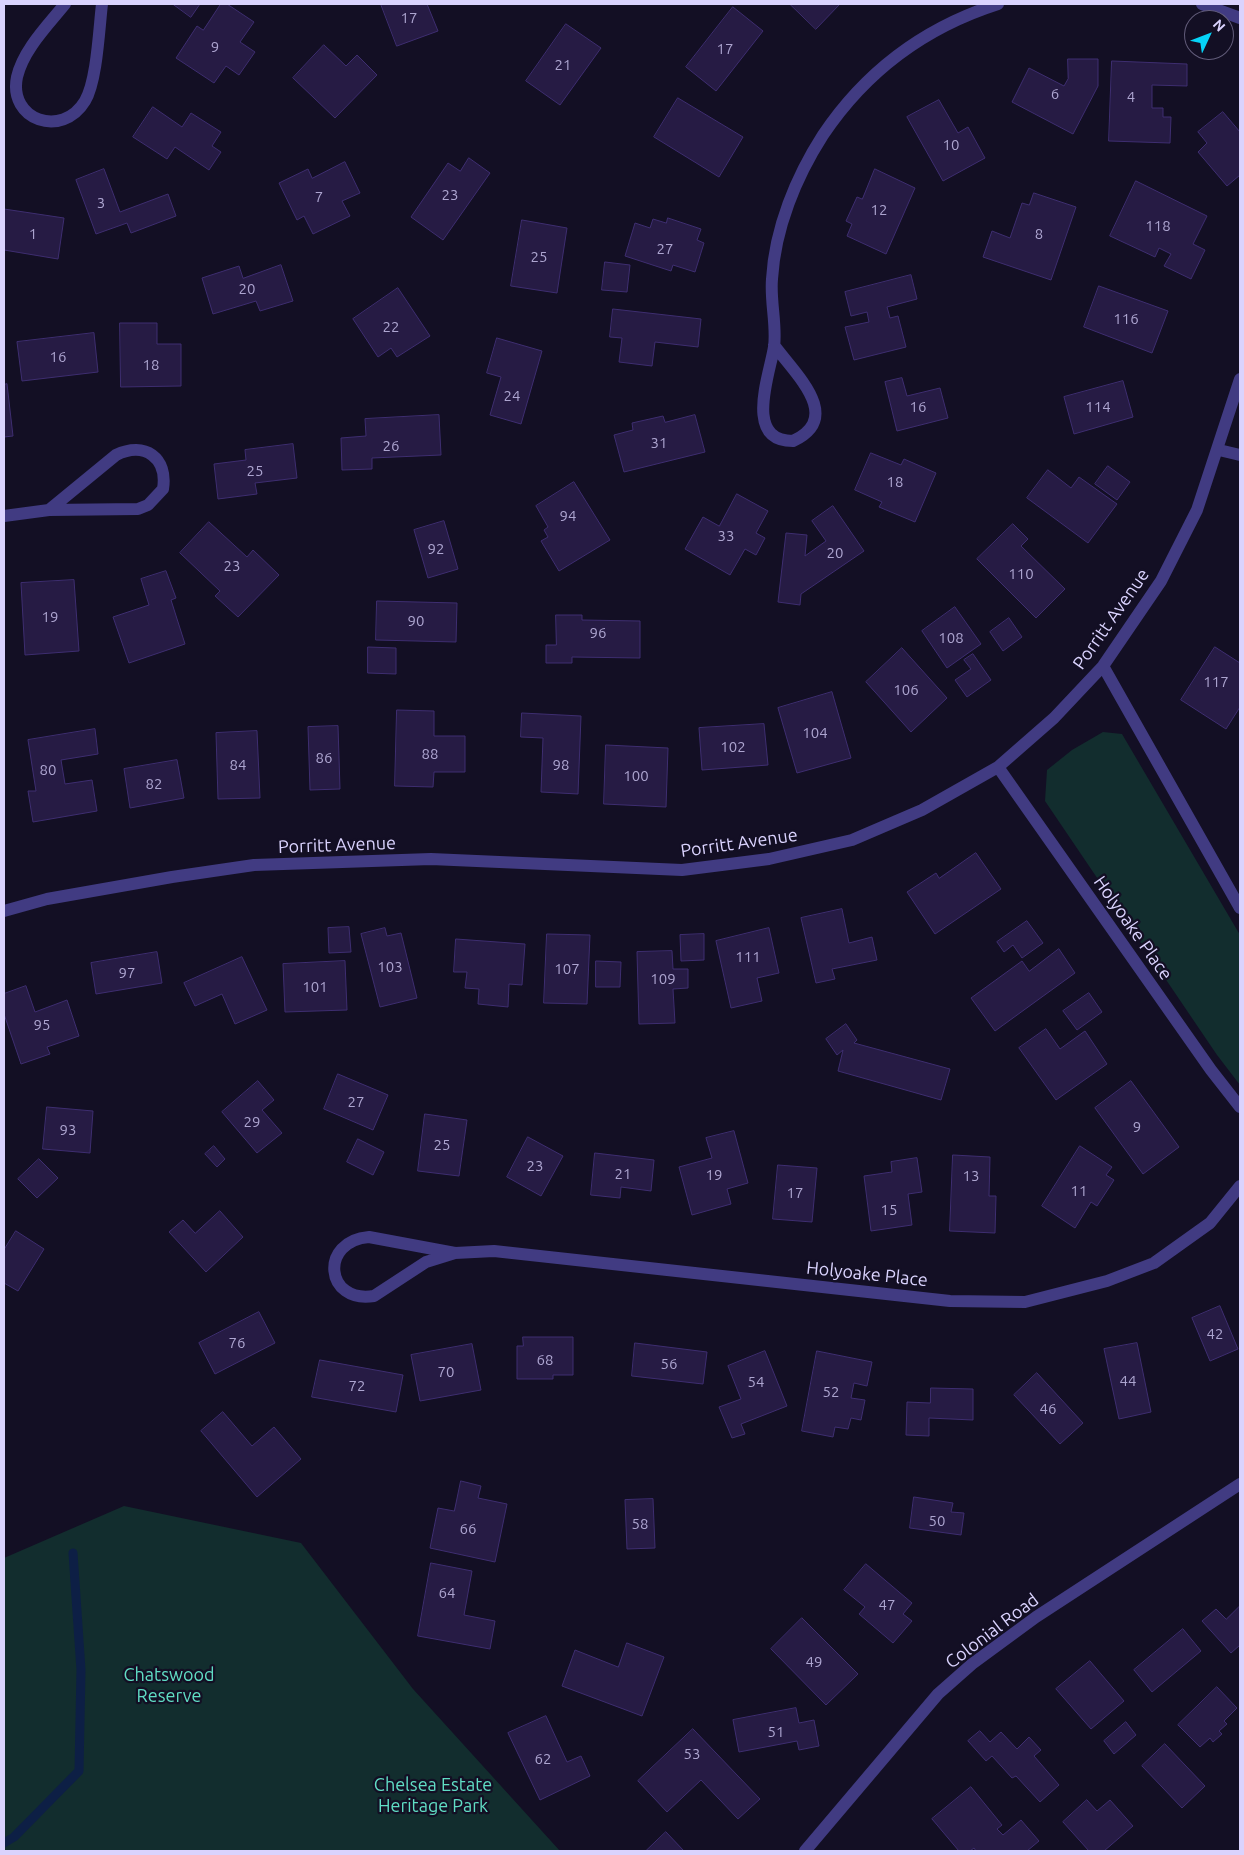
<!DOCTYPE html>
<style>
body{margin:0}
#map{position:relative;width:1244px;height:1855px;overflow:hidden;background:#130f24;font-family:Ubuntu,sans-serif}
canvas{display:block}
.frame{position:absolute;inset:0;border:5px solid #dad3fe;pointer-events:none}
.north{position:absolute;left:1184px;top:10px;width:50px;height:50px;box-sizing:border-box;background:#130f24;border:1px solid #635d7b;border-radius:50%;rotate:47deg;font-size:14px;font-weight:700;line-height:20px;text-align:center;color:#dad3fe}
.north::after{content:'';display:block;margin:auto;width:18px;height:22px;background:#06d3f7;clip-path:polygon(50% 0,100% 100%,50% 72%,0 100%)}
</style>
<div id="map">
<canvas width="1244" height="1855"></canvas>
<div class="frame"></div>
<div class="north">N</div>
</div>
<script>
const g = document.querySelector('canvas').getContext('2d');
g.lineJoin = 'round';
function fillPath(path, color) { g.fillStyle = color; g.fill(path, 'evenodd'); }
function stroke(path, color, width, dash) { g.strokeStyle = color; g.lineWidth = width; g.lineCap = dash ? 'butt' : 'round'; g.setLineDash(dash || []); g.stroke(path); }
function label(font, color, halo, rows, align = 'center') {
  g.font = font + ' Ubuntu,sans-serif'; g.lineWidth = 4.5; g.setLineDash([]); g.textBaseline = 'middle'; g.strokeStyle = halo; g.fillStyle = color; for (const [text, x, y, turn = 0] of rows) {
    g.save(); g.translate(x, y); g.rotate((+turn || 0) * Math.PI / 180); g.textAlign = isNaN(turn) ? turn : align; if (halo) g.strokeText(text, 0, 0); g.fillText(text, 0, 0); g.restore();
  }
}
fillPath(new Path2D(`
 M1103 732 1122 734 1240 935V1085L1217 1055 1045 801 1047 770 1072 750Z
 M124 1506 301 1543 413 1689 560 1851H4V1558Z`), '#122d2e');
stroke(new Path2D(`
 M4 1843 14 1837 79 1771 81 1670 73 1553`), '#0d1f45', 9);
const building = new Path2D(`
 M173 4H200L191 17Z
 M221 4H227L254 22 240 42 255 52 239 75 226 66 214 83 176 58 197 26 203 30Z
 M381 4H427L438 31 397 46Z
 M790 4H840L816 29Z
 M733 7 763 31 716 91 686 67Z
 M566 24 601 48 560 105 526 81Z
 M324 45 346 66 357 55 377 75 335 118 293 78Z
 M1068 59H1098V86L1073 134 1012 102 1029 68 1064 86 1068 79Z
 M1112 61 1187 64V86L1152 85V108H1163V117H1171L1170 143 1109 141Z
 M678 98 743 137 719 177 654 137Z
 M939 100 958 133 968 127 985 158 943 181 907 117Z
 M153 107 182 127 191 113 221 132 212 146 221 152 209 170 175 147 167 159 133 137Z
 M1223 112 1240 132V175L1227 186 1198 152 1207 143 1198 132Z
 M469 158 490 173 443 240 411 217 448 163 460 171Z
 M345 162 360 193 342 201 350 216 313 234 304 216 297 220 279 183 308 169 312 178Z
 M104 169 120 212 168 194 176 216 131 233 127 223 96 234 76 180Z
 M875 169 915 188 886 254 847 236 852 224 846 221 857 197 862 199Z
 M1136 181 1207 216 1193 244 1205 250 1191 279 1164 266 1171 254 1159 248 1155 257 1110 236Z
 M1034 193 1076 207 1051 280 983 257 992 231 1010 238 1022 203 1029 205Z
 M4 209 64 218 58 259 4 250Z
 M668 218 701 229 697 240 704 243 695 272 673 265 671 271 625 256 635 223 650 228 653 219 666 223Z
 M522 220 567 228 557 293 511 286Z
 M605 262 630 265 627 292 602 290Z
 M281 265 293 301 260 311 256 301 213 314 202 278 239 266 243 278Z
 M911 275 917 299 887 307 890 318 898 316 906 347 854 360 845 327 869 322 867 312 851 316 845 292Z
 M1099 286 1168 311 1152 353 1084 327Z
 M398 288 430 336 397 357 391 348 378 357 353 319Z
 M613 309 701 319 698 347 655 342 652 366 619 362 622 338 610 337Z
 M120 323H157V344H181V386L121 387Z
 M94 333 98 372 22 381 17 342Z
 M497 338 542 351 521 424 490 415 501 377 487 373Z
 M902 378 907 396 940 388 948 418 897 431 885 382Z
 M1123 381 1133 417 1074 434 1064 397Z
 M7 384 13 436 4 437V385Z
 M439 415 441 455 372 458V469L342 470 341 438 366 436 365 419Z
 M695 415 705 452 624 472 614 435 633 430 632 423 663 416 665 422Z
 M293 444 297 478 255 483 257 494 218 499 214 464 246 460 245 450Z
 M871 453 901 465 904 459 936 473 915 522 879 507 882 502 855 490Z
 M1108 466 1130 482 1117 500 1095 484Z
 M1048 470 1071 488 1079 477 1117 504 1088 543 1027 498Z
 M574 482 610 540 559 571 541 541 548 537 544 530 548 527 536 506Z
 M737 494 768 511 756 533 765 538 756 555 745 549 730 575 685 549 703 517 719 526Z
 M833 506 864 551 801 594 800 605 778 602 786 533 807 535 805 556 826 541 812 521Z
 M444 521 458 569 428 578 414 530Z
 M209 522 247 557 253 550 279 575 238 617 215 596 220 591 180 553Z
 M1013 524 1028 539 1021 546 1065 589 1036 618 977 559Z
 M166 571 176 598 171 600 185 644 129 663 113 617 149 605 141 579Z
 M74 580 79 651 25 655 21 583Z
 M377 601 457 603 456 642 376 640Z
 M955 607 981 644 947 668 922 631Z
 M556 615H582V620L640 621V658L572 657V663H546V645H556Z
 M1009 618 1022 637 1003 651 990 632Z
 M368 647 396 648V674L368 673Z
 M1215 647 1240 663V707L1226 729 1181 700Z
 M902 648 947 698 911 732 866 682Z
 M973 654 991 680 967 697 955 680 971 669 964 660Z
 M832 692 851 758 797 773 778 708Z
 M397 710 434 711V736H465V772H434L433 787 395 786Z
 M522 713 581 716 578 794 541 792 543 738 521 737Z
 M764 724 768 765 702 770 699 728Z
 M338 726 340 789 310 790 308 727Z
 M95 729 98 754 61 760 65 784 92 780 97 811 33 822 28 791H36L28 740Z
 M257 731 260 798 218 799 216 733Z
 M606 745 668 748 666 807 604 804Z
 M177 760 184 798 130 808 124 769Z
 M976 853 1001 889 935 934 907 892 936 873 939 878Z
 M842 909 849 943 872 937 877 960 832 969 835 979 816 983 801 918Z
 M1027 921 1043 943 1022 958 1013 945 1004 952 997 942Z
 M349 927 351 952 329 953 328 928Z
 M385 928 387 936 401 933 417 998 380 1007 361 934Z
 M769 928 779 973 757 978 762 1001 731 1008 716 941Z
 M547 934 590 935 587 1004 544 1003Z
 M704 934V960L681 961 680 935Z
 M456 939 525 944 522 985 509 984 508 1007 478 1004 479 989 465 988 467 972H454Z
 M1059 949 1075 973 995 1031 971 998 1022 961 1029 971Z
 M672 951 673 969H688V988L673 989 675 1023 639 1024 637 952Z
 M157 952 162 983 96 994 91 963Z
 M242 957 267 1010 235 1024 222 994 195 1006 184 983Z
 M345 961 347 1010 285 1012 283 964Z
 M596 961 621 962 620 987H596Z
 M26 986 35 1012 67 1000 79 1036 47 1047 50 1054 21 1064 4 1014V994Z
 M1089 993 1102 1012 1077 1030 1063 1011Z
 M846 1024 857 1040 854 1043 950 1069 941 1100 838 1071 843 1050 837 1055 826 1039Z
 M1046 1029 1060 1049 1085 1031 1107 1064 1056 1100 1019 1048Z
 M338 1074 388 1095 373 1130 324 1109Z
 M258 1081 274 1100 262 1110 282 1133 257 1153 222 1112Z
 M1131 1081 1179 1147 1143 1174 1095 1108Z
 M47 1107 93 1111 90 1153 43 1149Z
 M425 1114 467 1120 459 1176 418 1171Z
 M734 1131 748 1183 727 1189 731 1204 692 1215 679 1167 712 1158 706 1138Z
 M528 1137 563 1156 541 1196 507 1177Z
 M358 1139 384 1152 373 1175 347 1162Z
 M214 1146 225 1159 217 1167 205 1154Z
 M1080 1146 1112 1167 1106 1175 1114 1180 1097 1206 1091 1202 1075 1228 1042 1206Z
 M595 1153 654 1160 651 1191 621 1187 620 1198 591 1195Z
 M953 1155 990 1157 989 1196H996L995 1233 950 1231Z
 M917 1158 922 1192 908 1194 912 1225 871 1231 864 1176 892 1172 891 1162Z
 M39 1159 58 1178 37 1198 18 1179Z
 M778 1165 817 1168 812 1222 773 1219Z
 M220 1211 243 1237 206 1272 169 1232 183 1220 195 1233Z
 M16 1231 44 1249 18 1291 4 1283V1250Z
 M1220 1306 1238 1349 1210 1361 1192 1318Z
 M259 1312 275 1343 215 1374 199 1343Z
 M523 1337H573V1375H553V1379H517V1346H523Z
 M635 1343 707 1352 703 1384 632 1376Z
 M1137 1343 1151 1412 1119 1419 1104 1349Z
 M472 1344 481 1390 420 1401 411 1355Z
 M765 1351 787 1406 741 1424 745 1434 732 1438 719 1407 741 1399 728 1366Z
 M817 1351 872 1362 867 1386 854 1383 851 1398 865 1400 861 1420 851 1418 848 1429 835 1427 833 1437 802 1431Z
 M320 1360 403 1375 396 1412 312 1397Z
 M1037 1373 1083 1423 1060 1444 1014 1395Z
 M931 1388 973 1389V1420L929 1418V1436L906 1435 907 1402 930 1403Z
 M223 1412 252 1446 274 1427 301 1459 257 1497 201 1431Z
 M461 1481 481 1486 478 1498 507 1504 495 1562 430 1548 438 1508 454 1511Z
 M914 1497 953 1503 951 1512 964 1513 961 1535 910 1528Z
 M653 1499 655 1548 627 1549 625 1500Z
 M431 1563 472 1571 464 1615 495 1621 490 1649 418 1636Z
 M866 1564 912 1603 903 1614 912 1621 893 1643 859 1614 865 1607 844 1590Z
 M1240 1606V1645L1231 1653 1202 1621 1216 1609 1226 1619Z
 M802 1618 858 1674 826 1705 771 1649Z
 M1183 1629 1201 1651 1152 1692 1134 1670Z
 M627 1643 664 1657 642 1716 562 1686 575 1650 618 1667Z
 M1090 1661 1124 1701 1091 1729 1056 1689Z
 M1217 1687 1237 1708 1224 1721 1227 1724 1219 1731 1222 1734 1213 1742 1210 1738 1200 1747 1178 1725Z
 M796 1708 799 1723 814 1720 819 1746 799 1750 797 1741 739 1752 733 1720Z
 M546 1716 567 1762 581 1756 590 1776 540 1800 508 1733Z
 M1126 1722 1136 1735 1114 1754 1104 1741Z
 M693 1729 760 1799 738 1819 701 1780 667 1812 638 1781Z
 M980 1731 990 1742 1001 1732 1017 1749 1029 1737 1041 1750 1034 1756 1059 1785 1040 1802 1016 1776 1012 1778 992 1756 986 1761 968 1741Z
 M1165 1744 1205 1786 1182 1808 1142 1766Z
 M971 1787 1002 1825 997 1829 1003 1835 1021 1820 1039 1841 1027 1851H976L974 1848 970 1851H959L932 1819Z
 M1087 1800 1097 1811 1110 1800 1133 1826 1104 1851H1089L1063 1822Z
 M666 1832 684 1851H646Z`);
fillPath(building, '#261b44');
stroke(building, '#3e2e70', 1);
stroke(new Path2D(`
 M1219 450 1240 455`), '#413b82', 12);
stroke(new Path2D(`
 M65 4C48 25 23 50 17 77 8 120 62 139 85 101 97 81 99 29 102 4
 M1202 4 1240 18
 M774 345C795 374 844 417 793 441 743 441 770 374 774 347 777 326 770 301 772 279 775 228 796 177 823 135 866 71 926 27 998 4
 M4 516 49 510 138 509 148 505 163 489C168 458 145 441 116 455L49 510
 M1103 666 1240 908
 M998 767 1211 1070 1240 1107
 M4 911 47 899 172 877 254 865 431 859 682 870 769 859 852 840 922 810 998 767 1054 718 1103 666 1161 581 1197 510 1240 379
 M455 1253 426 1262 374 1296C325 1304 319 1241 369 1237L455 1253 494 1251 950 1301 1025 1302 1107 1281 1154 1263 1210 1223 1240 1186
 M805 1851 938 1694 972 1664 1036 1617 1240 1484`), '#413b82', 12);
label('15px', '#ada5d0', null, [
 ["17",409,18],
 ["9",215,47],
 ["17",725,49],
 ["21",563,65],
 ["6",1055,94],
 ["4",1131,97],
 ["10",951,145],
 ["23",450,195],
 ["7",319,197],
 ["3",101,203],
 ["12",879,210],
 ["118",1158,226],
 ["1",33,234],
 ["8",1039,234],
 ["27",665,249],
 ["25",539,257],
 ["20",247,289],
 ["116",1126,319],
 ["22",391,327],
 ["16",58,357],
 ["18",151,365],
 ["24",512,396],
 ["16",918,407],
 ["114",1098,407],
 ["31",659,443],
 ["26",391,446],
 ["25",255,471],
 ["18",895,482],
 ["94",568,516],
 ["33",726,536],
 ["92",436,549],
 ["20",835,553],
 ["23",232,566],
 ["110",1021,574],
 ["19",50,617],
 ["90",416,621],
 ["96",598,633],
 ["108",951,638],
 ["117",1216,682],
 ["106",906,690],
 ["104",815,733],
 ["102",733,747],
 ["88",430,754],
 ["86",324,758],
 ["84",238,765],
 ["98",561,765],
 ["80",48,770],
 ["100",636,776],
 ["82",154,784],
 ["111",748,957],
 ["103",390,967],
 ["107",567,969],
 ["97",127,973],
 ["109",663,979],
 ["101",315,987],
 ["95",42,1025],
 ["27",356,1102],
 ["29",252,1122],
 ["9",1137,1127],
 ["93",68,1130],
 ["25",442,1145],
 ["23",535,1166],
 ["21",623,1174],
 ["19",714,1175],
 ["13",971,1176],
 ["11",1079,1191],
 ["17",795,1193],
 ["15",889,1210],
 ["42",1215,1334],
 ["76",237,1343],
 ["68",545,1360],
 ["56",669,1364],
 ["70",446,1372],
 ["44",1128,1381],
 ["54",756,1382],
 ["72",357,1386],
 ["52",831,1392],
 ["46",1048,1409],
 ["50",937,1521],
 ["58",640,1524],
 ["66",468,1529],
 ["64",447,1593],
 ["47",887,1605],
 ["49",814,1662],
 ["51",776,1732],
 ["53",692,1754],
 ["62",543,1759]
]);
label('18px', '#dad3fe', '#130f24', [
 ["Porritt Avenue",1111,619,-55],
 ["Porritt Avenue",739,843,-8],
 ["Porritt Avenue",337,845,-2],
 ["Holyoake Place",1133,928,55],
 ["Holyoake Place",867,1274,6],
 ["Colonial Road",992,1631,-37]
]);
label('18px', '#60ddc4', '#130f24', [
 ["Chatswood",169,1675],
 ["Reserve",169,1696],
 ["Chelsea Estate",433,1785],
 ["Heritage Park",433,1806]
]);
</script>
